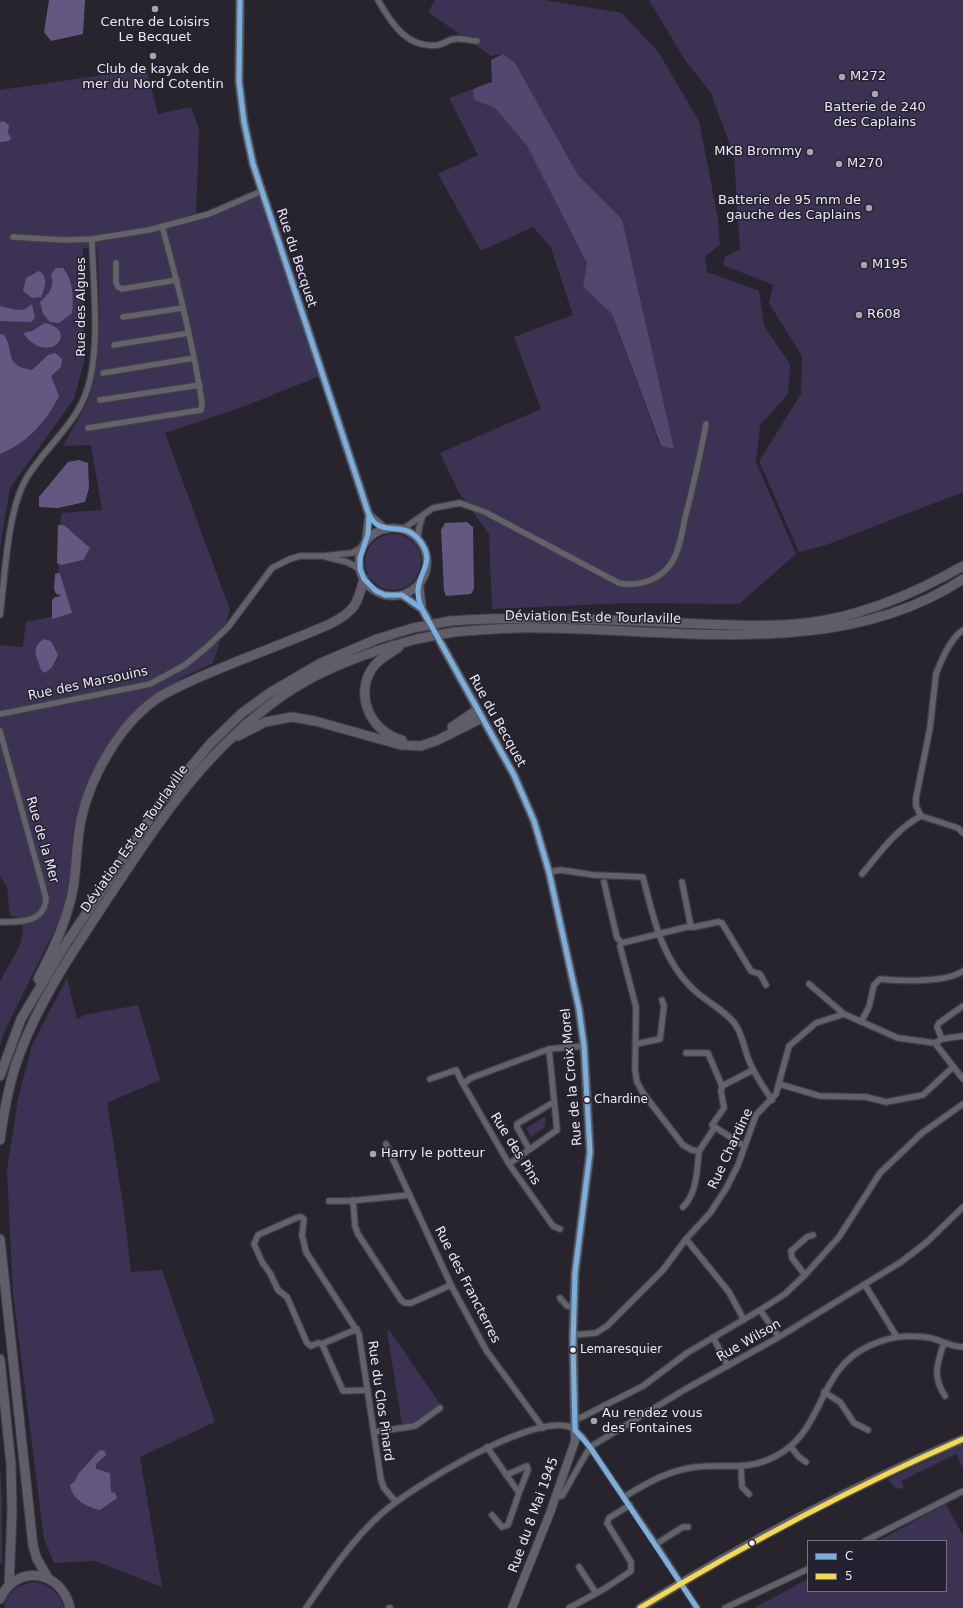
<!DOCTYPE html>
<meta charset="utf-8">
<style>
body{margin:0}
#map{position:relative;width:963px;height:1608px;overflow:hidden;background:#27242e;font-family:"DejaVu Sans",sans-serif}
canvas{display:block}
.legend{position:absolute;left:807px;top:1540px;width:140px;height:52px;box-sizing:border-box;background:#252131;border:1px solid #75717f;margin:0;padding:5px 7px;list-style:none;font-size:12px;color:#ece9f4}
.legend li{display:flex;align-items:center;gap:8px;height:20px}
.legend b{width:20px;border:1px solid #75717f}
</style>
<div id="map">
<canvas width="963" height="1608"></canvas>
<ul class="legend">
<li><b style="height:5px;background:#78afdf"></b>C</li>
<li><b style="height:5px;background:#f4d950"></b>5</li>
</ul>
</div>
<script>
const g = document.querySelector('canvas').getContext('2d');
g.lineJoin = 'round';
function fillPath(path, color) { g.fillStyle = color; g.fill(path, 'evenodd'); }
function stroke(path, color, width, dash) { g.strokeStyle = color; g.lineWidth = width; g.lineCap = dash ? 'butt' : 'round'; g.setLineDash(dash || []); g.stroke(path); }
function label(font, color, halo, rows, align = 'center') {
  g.font = font + ' "DejaVu Sans",sans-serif'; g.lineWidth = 3; g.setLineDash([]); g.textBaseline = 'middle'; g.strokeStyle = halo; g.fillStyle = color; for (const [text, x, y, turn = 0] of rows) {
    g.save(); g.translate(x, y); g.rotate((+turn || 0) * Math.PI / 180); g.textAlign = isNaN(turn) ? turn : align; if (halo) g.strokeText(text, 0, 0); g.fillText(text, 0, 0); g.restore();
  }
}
fillPath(new Path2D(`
 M435 0H545L622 13 659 53 699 121 718 219 720 245 705 256 707 272 759 291 764 326 790 364 788 394 760 425 756 462 796 554 739 604 627 603 492 609 489 534 459 493 440 453 541 409 514 337 573 315 551 248 533 227 481 251 438 174 478 155 449 98 473 89 474 100 495 108 527 146 588 263 583 287 612 314 660 446 622 219 578 175 542 111 503 54 491 56 428 12Z
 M649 0H963V492L826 545 799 552 759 461 801 394 802 356 769 303 773 285 723 265 725 257 740 249 734 156 711 93 685 60Z
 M146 69 158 114 191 107 199 129 196 217 262 191 322 375 248 405 165 433 230 610 213 663 181 678 137 709 106 746 90 775 80 804 73 830 71 867 65 903 59 921 5 1030 0 1046V982L20 945 23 931 22 917 10 916 7 887 0 876V645L23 647 26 622 56 616 61 513 102 510 91 445 63 446C71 430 82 415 88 399 103 362 100 287 97 246L83 249 84 362 74 399 10 488 0 548V90Z
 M365 562a28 28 0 1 1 56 0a28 28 0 1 1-56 0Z
 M67 978 77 1019 85 1015 138 1005 160 1080 107 1103 123 1204 131 1272 162 1270 215 1422 140 1457 162 1587 95 1561 54 1563 44 1539 13 1294 7 1170 18 1099 32 1045Z
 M544 1117 546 1118 545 1127 531 1137 526 1128Z
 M387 1331H390L440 1404 413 1423 402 1424Z
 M963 1444V1468L956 1454 901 1481 904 1488C896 1491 893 1485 888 1479Z
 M0 1465 2 1499V1563H0Z
 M946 1504 963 1536V1608H754L808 1579V1591H946V1541H878Z
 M35 1582C50 1585 60 1593 64 1608H4C6 1591 20 1584 35 1582Z`), '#3c3354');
fillPath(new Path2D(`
 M503 54 515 63 578 175 622 219 674 449 661 446 612 314 583 287 587 263 527 146 495 108 474 100 473 89 492 82 491 60Z`), '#52476f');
fillPath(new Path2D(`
 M49 0H85L83 34 51 41 44 32Z
 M3 121 9 125 8 133 11 138 9 141 0 142V122Z
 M56 268H63C73 280 74 298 72 313L59 323 50 322 43 314 40 302C49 294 55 287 51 275Z
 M39 271C49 277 45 288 41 297L32 298 23 291 26 278Z
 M32 304 35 318 31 322 0 321V306C13 309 22 314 32 304Z
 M45 323C81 331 48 368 23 333L32 331Z
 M0 334 4 335C15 351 3 366 32 370L48 355 55 353 62 359 61 367 51 376 59 396C46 422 27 443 0 454Z
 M79 460 88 463 89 488 85 502 58 508 39 507V497L68 462Z
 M467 522 473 527 474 589 471 594 446 596 444 591 441 530 445 523Z
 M58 525H64L90 548 83 560 61 565 57 563Z
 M58 573 60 574 72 613 52 619V600L55 597H60V594H56L54 589 55 574Z
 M44 639 51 641 58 655 52 667 45 673 41 670C37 656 30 648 44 639Z
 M100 1450 105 1451 106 1455 96 1464V1469L110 1473 111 1492 115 1493 117 1498 100 1510C86 1507 72 1499 70 1485L75 1481 78 1474Z`), '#635882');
const minor = new Path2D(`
 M378 0C391 23 407 49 438 45 444 44 449 39 455 39 462 38 470 41 477 41
 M13 237 65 240 92 239 149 230 209 214 262 191
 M116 263V282L118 287 122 289 177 280
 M123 317 183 308
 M114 345 189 333
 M103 373 194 358
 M100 400 200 385
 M88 428 201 410 202 403C193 343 178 284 162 226
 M403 529 433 508 460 503 485 512 619 583C639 587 661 580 672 562 680 549 682 532 685 518 693 487 700 456 706 424
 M418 539 419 528 423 515
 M326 557 347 562 360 569
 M0 615C5 577 7 512 26 479 44 448 76 425 87 390 101 349 93 283 92 239
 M963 630C951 638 941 660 936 674L930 728 916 798V806L921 816 958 828 963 833
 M0 714 150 684 185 665 207 647 228 627 272 568 290 559 300 556H322L352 553 363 547
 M0 731 46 898C45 923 19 922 0 922
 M549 872 561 870 594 875 643 877C653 917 662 960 693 989 706 1002 724 1009 735 1024 742 1034 744 1047 748 1058 753 1073 763 1086 772 1100
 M862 874C880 853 896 829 921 816
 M604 882 617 938 622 943
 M682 882 691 927
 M809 984 844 1014 898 1038 935 1043 963 1079
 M861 1022 869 1007 874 985 880 979C901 981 946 983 963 971
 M942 1039 963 1036
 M935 1043 942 1039 937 1027 939 1023 963 1006
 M636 1044 660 1039 664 1006 662 1000
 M686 1053H708L722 1086
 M753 1070 722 1086 721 1091 724 1108 712 1125 715 1127 699 1151 692 1150 683 1145 643 1093 637 1082 635 1070 636 1007 620 946 622 943 626 942 687 927H694L718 922 722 923 751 971 760 974 766 985
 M430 1079 456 1070 463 1084
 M779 1084 820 1096 866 1097 886 1102 923 1095 953 1067
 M715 1127 744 1146
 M386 1144 451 1285 486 1350 543 1428
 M529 1149 517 1127V1124L554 1102
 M509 1164 557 1130 549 1049
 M353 1200 355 1226 358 1234 401 1300 405 1303H411L451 1285
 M329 1201H349L410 1195
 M683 1207C697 1193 697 1170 699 1151
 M560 1229 553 1226 509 1164 463 1084 471 1078 549 1049 584 1046
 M686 1239 729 1292 744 1320
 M805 1275 792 1258 791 1251 807 1237 813 1235
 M865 1285 897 1337
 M560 1298 567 1306 574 1307
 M760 1310 779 1337
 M573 1335 596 1333 607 1326 663 1270 686 1239 710 1213 727 1187 738 1165 756 1115 776 1094 789 1046 816 1023 844 1014
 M713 1337 728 1366
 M944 1343C937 1364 932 1376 945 1396
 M322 1344 357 1329
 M368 1390 343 1391 322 1344 318 1343 311 1346 307 1343 287 1297 278 1290 270 1273 262 1262 254 1244 258 1235 296 1218 301 1217 304 1219 302 1235 306 1252 359 1334 381 1480 384 1488 396 1502
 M824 1392 840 1402 854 1423 868 1430
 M574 1417 580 1418 643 1386 687 1353 760 1310 785 1294 805 1275 839 1237 880 1173 922 1133 963 1104
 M374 1432 415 1426 440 1408
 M487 1447 519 1493 508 1525 502 1527 492 1515
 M791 1447 799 1457 806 1462
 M741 1467 742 1487 749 1494
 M506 1475 527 1466 528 1470 519 1493
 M556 1495 562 1496 590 1447 684 1390 779 1337 901 1262 927 1242 963 1207
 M624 1497C647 1483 669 1470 696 1467 727 1463 746 1472 776 1456 826 1430 816 1370 869 1346 878 1342 888 1338 898 1337 909 1336 920 1336 931 1338 942 1341 952 1347 963 1347
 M865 1541 963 1491
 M656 1544 683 1527H688
 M579 1567 596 1593
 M306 1608C328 1576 351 1541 380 1515 411 1487 526 1417 567 1426 573 1427 577 1432 582 1436L656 1544 697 1608
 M389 1608H390
 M569 1608 604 1589 631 1571V1562L607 1523 609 1518 630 1505
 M725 1608 808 1569`);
const secondary = new Path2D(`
 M240 0 239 81 244 122 253 164 369 515 366 541
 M369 515 385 529
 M359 562a34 34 0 1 1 68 0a34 34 0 1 1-68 0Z
 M419 584 422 609
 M402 595 422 609 514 775 534 821 549 872 579 1009 584 1046 590 1152 575 1273 573 1335 575 1441 550 1513 512 1608
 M640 1608C743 1544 851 1487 963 1439`);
const trunk = new Path2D(`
 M450 621C527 615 604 620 680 623 728 625 778 629 826 620 873 611 921 590 963 566
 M454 632C482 630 512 627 541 628 679 629 841 660 963 579
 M399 647C391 653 380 658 374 666 353 693 370 732 402 740
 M452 727 477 710
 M238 736 265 722 292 717 315 721 401 745 421 746 438 740 482 718
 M38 979C53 950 67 921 73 889 77 866 76 843 81 820 90 776 122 720 161 696 185 682 212 672 238 661 269 649 300 637 330 624 355 611 357 605 364 579
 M0 1076 21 1019 67 942 161 802 211 743 242 713 271 692 321 663 377 639 413 628
 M0 1140C4 1110 9 1081 20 1053 41 997 75 948 108 898 161 819 202 753 282 696 322 668 371 651 417 639
 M0 1239 33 1546 37 1559 48 1578
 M0 1359 11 1464 12 1512 9 1586
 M0 1599C16 1563 62 1570 70 1608`);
stroke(minor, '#403e45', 8);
stroke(secondary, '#403e45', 10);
stroke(trunk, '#403e45', 11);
stroke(minor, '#636169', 5.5);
stroke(secondary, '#62606a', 8);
stroke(trunk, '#605c69', 9);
const trunkBridge = new Path2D(`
 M413 628 450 621
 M417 639 454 632`);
stroke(trunkBridge, '#403e45', 11, []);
stroke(trunkBridge, '#605c69', 9);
stroke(new Path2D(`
 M240 0 239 81 244 122 253 164 369 515 368 534 360 558V569L364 579 376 591 385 595H402L422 609 514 775 534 821 549 872 579 1009 584 1046 590 1152 575 1273 573 1344 575 1430
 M365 503C376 546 401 515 420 541 436 563 419 570 418 590 417 600 422 610 427 619
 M575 1430 590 1447 697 1608`), '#78afdf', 5);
stroke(new Path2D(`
 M640 1608C744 1545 851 1488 963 1439`), '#f4d950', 5);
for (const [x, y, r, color] of [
 [155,9,4,"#a7a4af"],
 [153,56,4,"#a7a4af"],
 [842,77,4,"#a7a4af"],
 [875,94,4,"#a7a4af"],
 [810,152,4,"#a7a4af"],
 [839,164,4,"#a7a4af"],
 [869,208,4,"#a7a4af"],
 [864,265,4,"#a7a4af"],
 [859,315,4,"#a7a4af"],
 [587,1100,3.5,"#ece9f4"],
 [373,1154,4,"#a7a4af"],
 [573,1350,3.5,"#ece9f4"],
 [594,1421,4,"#a7a4af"],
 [752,1543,3.5,"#ece9f4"]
]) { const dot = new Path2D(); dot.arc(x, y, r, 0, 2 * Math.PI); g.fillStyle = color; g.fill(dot); stroke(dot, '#252131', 1.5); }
label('12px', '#ece9f4', '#252131', [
 ["Chardine",594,1100],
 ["Lemaresquier",580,1350]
], 'left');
label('13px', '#ece9f4', '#252131', [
 ["Centre de Loisirs",155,23,"center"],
 ["Le Becquet",155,38,"center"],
 ["Club de kayak de",153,70,"center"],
 ["mer du Nord Cotentin",153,85,"center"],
 ["M272",850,77],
 ["Batterie de 240",875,108,"center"],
 ["des Caplains",875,123,"center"],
 ["MKB Brommy",802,152,"right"],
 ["M270",847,164],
 ["Batterie de 95 mm de",861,201,"right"],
 ["gauche des Caplains",861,216,"right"],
 ["M195",872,265],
 ["R608",867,315],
 ["Harry le potteur",381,1154],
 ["Au rendez vous",602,1414],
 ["des Fontaines",602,1429]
], 'left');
label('13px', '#ece9f4', '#252131', [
 ["Rue du Becquet",296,258,72],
 ["Rue des Algues",82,307,-90],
 ["Déviation Est de Tourlaville",593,618,1],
 ["Rue des Marsouins",88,684,-12],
 ["Rue du Becquet",497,721,61],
 ["Déviation Est de Tourlaville",135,839,-55],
 ["Rue de la Mer",42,840,74],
 ["Rue de la Croix Morel",572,1077,-95],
 ["Rue des Pins",515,1149,58],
 ["Rue Chardine",731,1149,-65],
 ["Rue des Francterres",467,1285,63],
 ["Rue Wilson",749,1341,-30],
 ["Rue du Clos Pinard",380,1401,82],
 ["Rue du 8 Mai 1945",534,1515,-70]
]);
</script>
